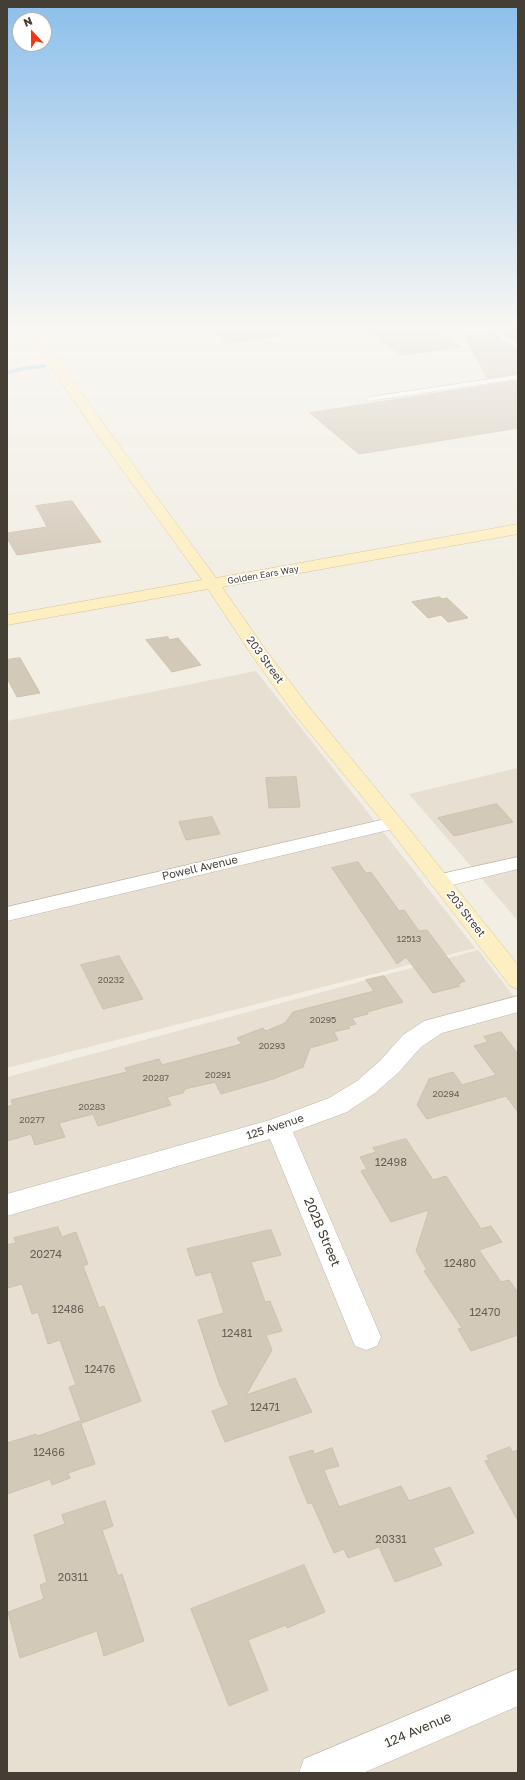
<!DOCTYPE html>
<style>
body{margin:0}
#map{position:relative;width:525px;height:1780px;overflow:hidden;background:#f2eee4;font-family:"Golos Text",sans-serif}
canvas{display:block}
.frame{position:absolute;inset:0;border:8px solid #443e34;pointer-events:none}
.north{position:absolute;left:12px;top:12px;width:40px;height:40px;box-sizing:border-box;background:#fff;border:1px solid #b4b2ae;border-radius:50%;rotate:338deg;font-size:11px;font-weight:700;line-height:16px;text-align:center;color:#443e34}
.north::after{content:'';display:block;margin:auto;width:14px;height:18px;background:#f93414;clip-path:polygon(50% 0,100% 100%,50% 72%,0 100%)}
</style>
<div id="map">
<canvas width="525" height="1780"></canvas>
<div class="frame"></div>
<div class="north">N</div>
</div>
<script>
const g = document.querySelector('canvas').getContext('2d');
g.lineJoin = 'round';
function fillPath(path, color) { g.fillStyle = color; g.fill(path, 'evenodd'); }
function stroke(path, color, width, dash) { g.strokeStyle = color; g.lineWidth = width; g.lineCap = dash ? 'butt' : 'round'; g.setLineDash(dash || []); g.stroke(path); }
function label(font, color, halo, rows, align = 'center') {
  g.font = font + ' "Golos Text",sans-serif'; g.lineWidth = 3.5; g.setLineDash([]); g.textBaseline = 'middle'; g.strokeStyle = halo; g.fillStyle = color; for (const [text, x, y, turn = 0] of rows) {
    g.save(); g.translate(x, y); g.rotate((+turn || 0) * Math.PI / 180); g.textAlign = isNaN(turn) ? turn : align; if (halo) g.strokeText(text, 0, 0); g.fillText(text, 0, 0); g.restore();
  }
}
fillPath(new Path2D(`
 M256 671 475 948 7 1068V721Z
 M518 768V921L409 794Z
 M478 950 518 1002V1773H7V1077Z`), '#e6dfd2');
stroke(new Path2D(`
 M7 373 21 369 45 366`), '#9fcff0', 3.5);
const building = new Path2D(`
 M206 326H280L281 336 228 343Z
 M359 326H427L460 347 402 355Z
 M518 328V342L500 331Z
 M489 332 518 350V374L487 378 465 336Z
 M518 381V428L359 454 310 413Z
 M72 501 101 542 17 555 7 538V533L47 527 36 506Z
 M440 597 442 599 447 598 468 618 448 622 441 615 428 618 412 602Z
 M168 637 169 640 178 638 201 665 172 672 146 640Z
 M20 658 40 693 17 697 7 678V660Z
 M296 777 300 807 269 808 266 778Z
 M497 804 513 822 454 836 438 818Z
 M212 817 220 834 186 840 179 822Z
 M358 862 366 873 371 872 399 911 404 910 419 931 427 930 465 981 458 984 460 986 433 993 406 957 397 964 332 868Z
 M119 956 143 999 103 1009 81 965Z
 M384 976 403 1002 367 1012 368 1014 352 1018 356 1024 348 1026 350 1028 334 1032 338 1040 310 1048 303 1067 273 1079 221 1094 215 1082 185 1089 183 1093 167 1097 171 1105 98 1126 93 1114 59 1123 65 1137 35 1145 31 1134 7 1141V1107L13 1105 11 1100 127 1072 125 1068 159 1059 162 1065 242 1044 237 1038 263 1028 266 1031 285 1023 293 1012 374 991 366 980Z
 M501 1032 518 1054V1112L506 1096 427 1119 417 1105 429 1079 453 1072 462 1085 496 1075 474 1046 488 1042 484 1037Z
 M406 1139 433 1180 446 1176 481 1229 491 1226 502 1242 479 1250 501 1282 509 1280 518 1293V1335L471 1351 458 1329 462 1328 424 1271 427 1270 416 1251 429 1210 391 1222 361 1171 367 1169 360 1157 376 1152 373 1148Z
 M58 1227 62 1237 76 1232 88 1264 83 1266 99 1308 104 1306 141 1401 82 1423 69 1387 76 1385 60 1340 48 1344 38 1312 32 1314 22 1284 7 1288V1245L16 1243 14 1238Z
 M271 1230 281 1255 251 1262 265 1302 270 1301 282 1331 266 1335 272 1350 246 1395 295 1378 312 1412 225 1442 212 1411 229 1405 219 1383 198 1320 224 1313 211 1272 196 1276 187 1249Z
 M80 1421 95 1464 68 1473 70 1478 52 1485 50 1479 7 1494V1443L36 1434 37 1436Z
 M510 1447 512 1452 518 1450V1521L485 1461 489 1460 487 1456Z
 M332 1448 339 1466 324 1470 339 1507 401 1486 409 1501 450 1487 474 1533 433 1548 442 1565 395 1582 379 1547 348 1558 344 1549 334 1553 312 1503 308 1504 289 1457 313 1450 314 1454Z
 M105 1501 113 1526 102 1530 118 1576 122 1574 144 1641 104 1656 97 1631 20 1658 8 1612 44 1599 40 1585 47 1582 34 1535 65 1524 62 1515Z
 M304 1565 325 1612 287 1628 286 1625 248 1640 268 1690 229 1706 191 1609Z`);
fillPath(building, '#d3c9b9');
stroke(building, '#cec1ad', 1);
const lane = new Path2D(`
 M482 326H489L518 344V349Z
 M518 375V379L369 401 365 399 369 397Z`);
const street = new Path2D(`
 M394 817 401 819 404 823 401 827 7 921V907Z
 M518 857V869L440 888 432 886 429 881 432 876Z
 M518 996V1012L442 1033 421 1047 398 1073 375 1093 347 1112 293 1132 381 1337 377 1346 366 1350 355 1346 270 1139 7 1216V1194L270 1120 329 1098 357 1081 380 1061 403 1035 424 1021Z
 M518 1669V1706L363 1773H299L304 1759Z`);
const secondary = new Path2D(`
 M23 326H35L110 433 216 578 518 524V534L222 587 265 649 309 707 410 830 518 965V989L510 986 396 838 295 715 253 657 208 589 7 625V615L202 580 100 439Z`);
stroke(lane, '#c0b8aa', 1);
stroke(street, '#c0b8aa', 1);
stroke(secondary, '#d5c396', 1);
fillPath(lane, '#fff');
fillPath(street, '#fff');
fillPath(secondary, '#feefc2');
const sky = g.createLinearGradient(0, 0, 0, 575);
sky.addColorStop(0, '#8bbfeb');
sky.addColorStop(0.57, '#f9f7f3');
sky.addColorStop(1, '#f9f7f300');
g.fillStyle = sky;
g.fillRect(0, 0, 525, 575);
label('9px', '#443e34', '#fff', [
 ["Golden Ears Way",263,575,-10]
]);
label('9px', '#686155', null, [
 ["12513",409,939],
 ["20232",111,980],
 ["20295",323,1020],
 ["20293",272,1046],
 ["20291",218,1075],
 ["20287",156,1078],
 ["20294",446,1094],
 ["20283",92,1107],
 ["20277",32,1120]
]);
label('11px', '#443e34', '#fff', [
 ["203 Street",265,660,54],
 ["Powell Avenue",200,868,-13],
 ["203 Street",466,914,52],
 ["125 Avenue",275,1127,-18]
]);
label('11px', '#686155', null, [
 ["12498",391,1163],
 ["20274",46,1255],
 ["12480",460,1264],
 ["12486",68,1310],
 ["12470",485,1313],
 ["12481",237,1334],
 ["12476",100,1370],
 ["12471",265,1408],
 ["12466",49,1453],
 ["20331",391,1540],
 ["20311",73,1578]
]);
label('13px', '#443e34', '#fff', [
 ["202B Street",322,1232,67],
 ["124 Avenue",418,1730,-23]
]);
</script>
